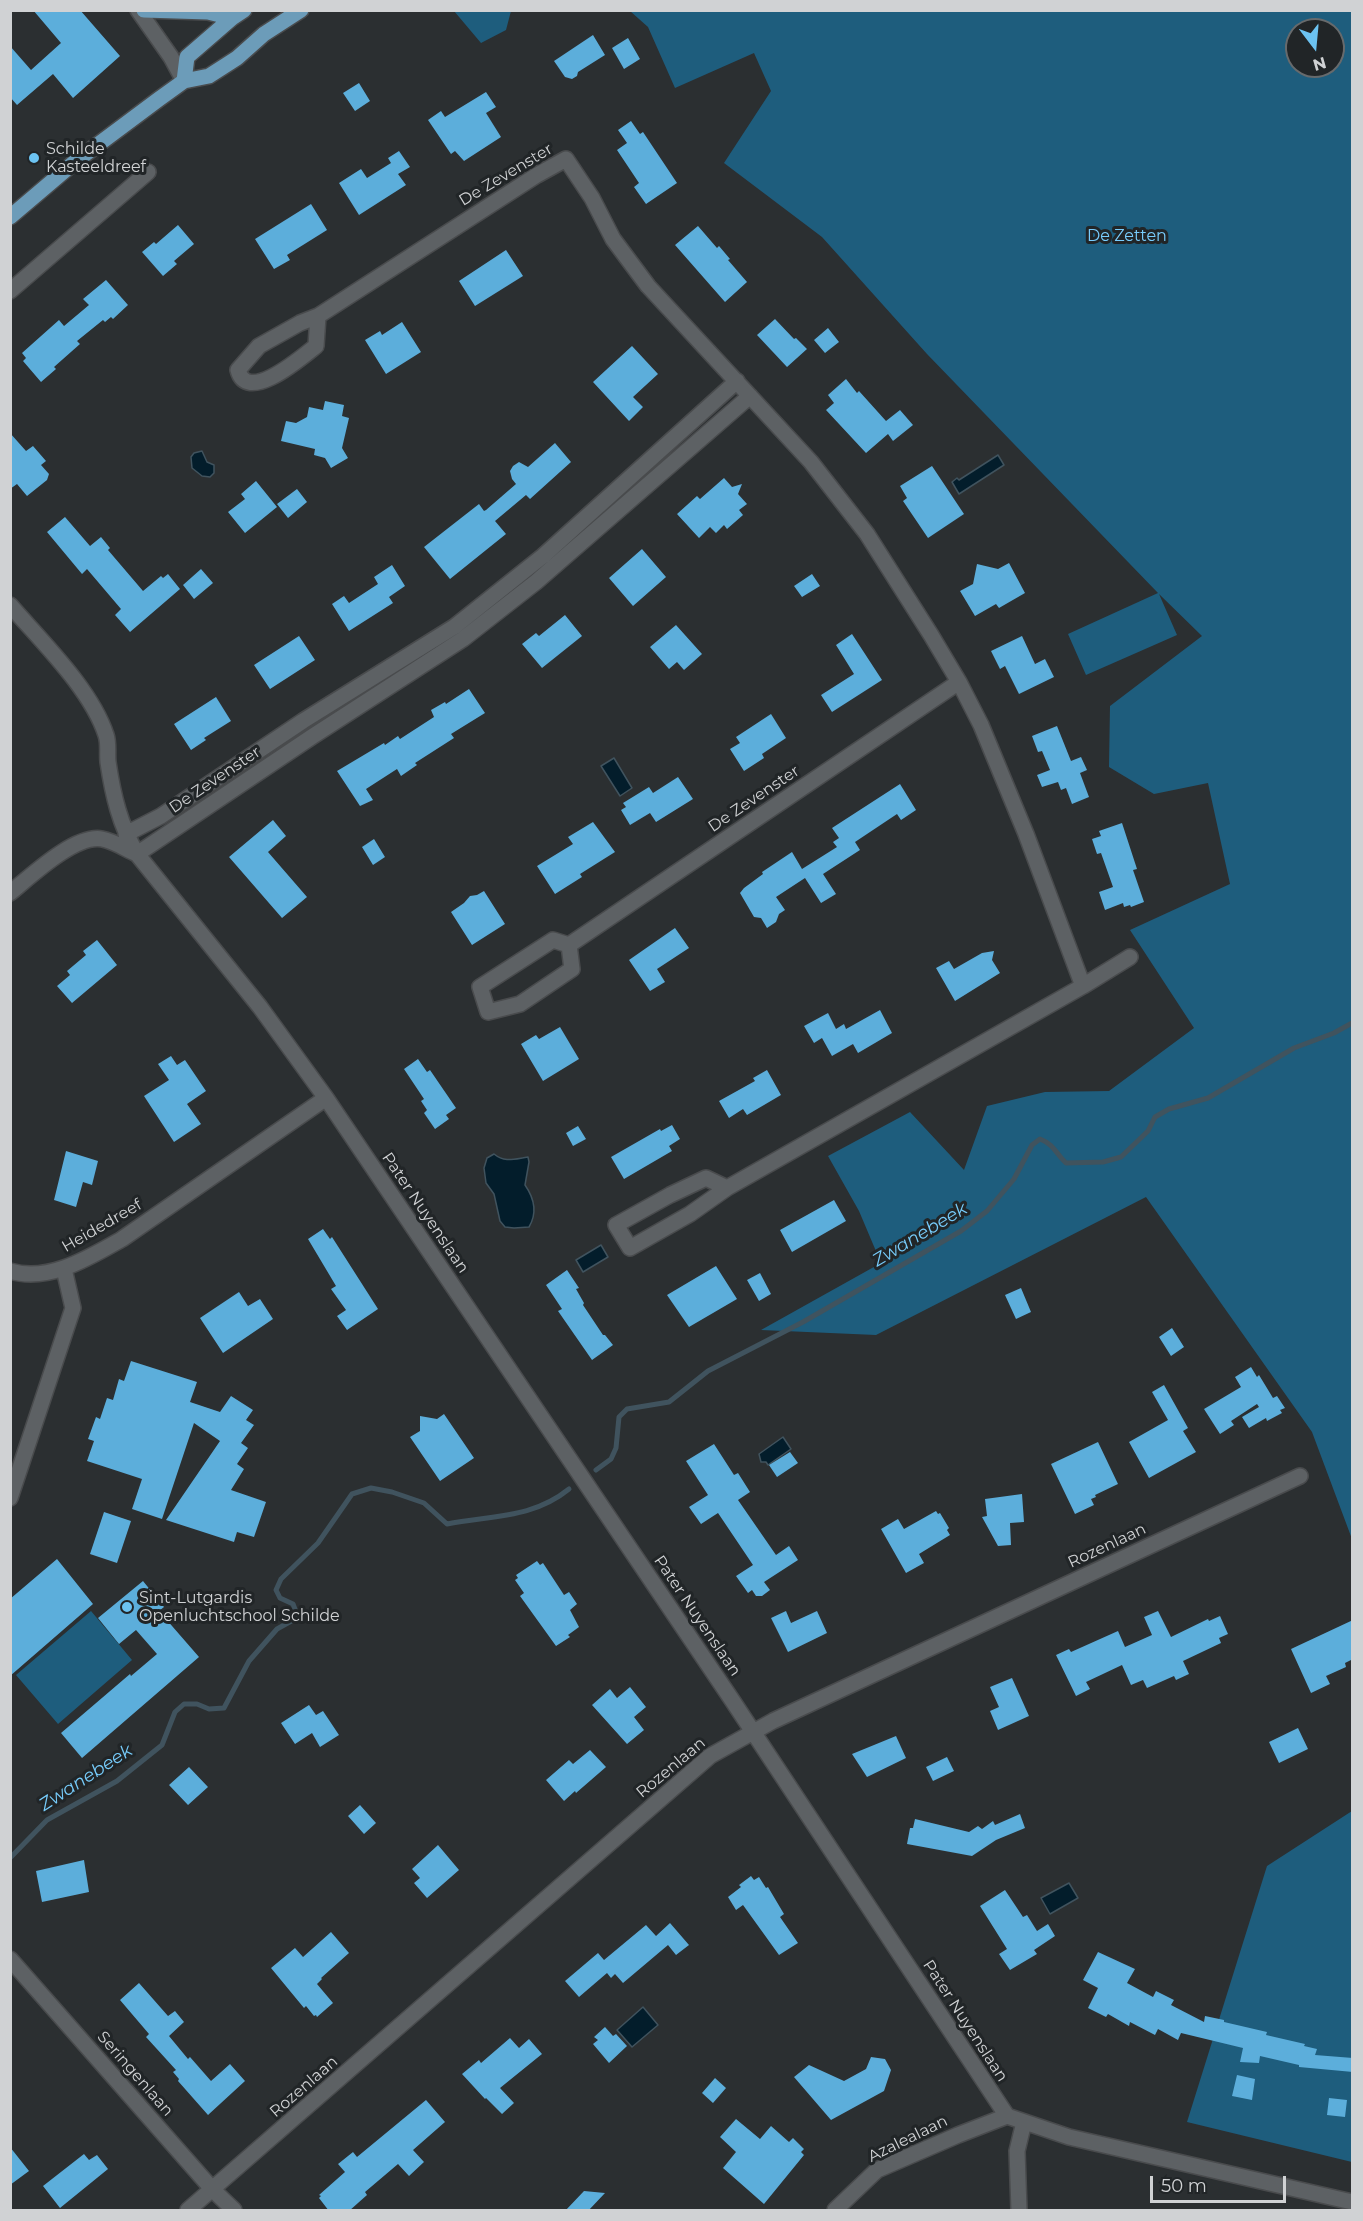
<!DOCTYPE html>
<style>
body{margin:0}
#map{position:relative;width:1363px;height:2221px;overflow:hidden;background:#2b2f31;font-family:Montserrat,sans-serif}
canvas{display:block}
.frame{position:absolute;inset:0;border:12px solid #d0d2d4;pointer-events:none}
.north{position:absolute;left:1285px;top:18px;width:60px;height:60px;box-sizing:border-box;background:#212527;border:2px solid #676a6c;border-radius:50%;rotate:164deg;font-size:16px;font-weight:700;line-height:24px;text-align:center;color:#d0d2d4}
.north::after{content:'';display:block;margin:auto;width:21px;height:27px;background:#6cc3f2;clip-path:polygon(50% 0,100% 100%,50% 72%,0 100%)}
.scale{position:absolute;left:1150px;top:2176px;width:136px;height:27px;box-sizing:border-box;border:3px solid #d0d2d4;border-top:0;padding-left:8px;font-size:18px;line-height:21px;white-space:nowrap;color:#d0d2d4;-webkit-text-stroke:4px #212527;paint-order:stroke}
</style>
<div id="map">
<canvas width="1363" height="2221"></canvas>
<div class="frame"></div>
<div class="north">N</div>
<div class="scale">50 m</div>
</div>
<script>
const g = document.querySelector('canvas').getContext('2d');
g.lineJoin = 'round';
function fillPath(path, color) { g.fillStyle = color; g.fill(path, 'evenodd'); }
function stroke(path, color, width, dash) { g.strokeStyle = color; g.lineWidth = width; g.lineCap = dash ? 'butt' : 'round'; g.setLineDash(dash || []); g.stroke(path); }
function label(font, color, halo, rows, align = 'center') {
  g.font = font + ' Montserrat,sans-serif'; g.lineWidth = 6; g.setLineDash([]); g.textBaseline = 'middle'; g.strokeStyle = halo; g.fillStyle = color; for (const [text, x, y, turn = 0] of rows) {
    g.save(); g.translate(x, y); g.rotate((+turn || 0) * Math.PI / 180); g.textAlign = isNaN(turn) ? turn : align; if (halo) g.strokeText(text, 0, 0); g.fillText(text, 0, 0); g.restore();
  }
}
fillPath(new Path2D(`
 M454 11H511L506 30 481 43Z
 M630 11H1352V1539L1312 1432 1146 1197 876 1335 761 1330 881 1263 859 1211 828 1156 910 1112 964 1170 987 1106 1045 1092 1109 1091 1194 1028 1130 930 1230 884 1208 783 1154 794 1109 767 1110 706 1202 636 1159 594 1177 635 1086 675 1068 634 1158 593 927 354 822 237 724 163 771 91 754 53 675 88 648 27ZM1297 30H1333V66H1297Z
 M91 1611 132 1660 58 1724 16 1675Z
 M1352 1811V2162L1187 2122 1267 1866Z`), '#1e5d7d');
const water = new Path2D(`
 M202 451 207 462 214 465V473L210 477 202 476 192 468 191 457 194 453Z
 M998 455 1004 465 959 494 952 482 957 478 959 480Z
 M614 758 632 788 620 796 601 766Z
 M494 1154C505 1163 514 1159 528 1157L529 1162 525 1185C534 1198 538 1212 529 1227L514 1228 505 1227 500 1221 494 1194 486 1183 484 1168 487 1158Z
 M601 1245 608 1257 583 1272 576 1260Z
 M783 1437 791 1449 768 1465 766 1462H761L759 1454Z
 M1069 1883 1078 1898 1050 1914 1041 1898Z
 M643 2007 658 2025 632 2047 617 2030Z`);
fillPath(water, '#031d2b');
stroke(water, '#40535e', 1.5);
stroke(new Path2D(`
 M596 1470 611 1459 616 1448 619 1417 627 1409 669 1402 708 1371 803 1322 961 1231 987 1211 1014 1179 1032 1145 1040 1139C1055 1145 1055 1153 1066 1163L1103 1162 1121 1157 1148 1131 1155 1117 1169 1109 1208 1098 1294 1048 1334 1033 1352 1023
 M10 1858 47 1820 117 1781 162 1745 175 1712 184 1704H197L209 1709 224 1708 249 1661 277 1629 295 1619 296 1612 293 1604 280 1598 276 1590 281 1579 318 1543 352 1494 371 1488 392 1492 424 1503 447 1524C491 1515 532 1519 569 1489`), '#40535e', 5);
fillPath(new Path2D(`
 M33 10H80L120 56 73 98 53 74 17 105 10 97V46L31 70 61 43Z
 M593 35 605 55 578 72 577 76 572 79 565 77 554 61Z
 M628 38 640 59 624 69 612 48Z
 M359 83 370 101 355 111 343 93Z
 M486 92 496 107 486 113 501 137 464 161 455 151 451 154 428 120 441 111 445 117Z
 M631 121 640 134 643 132 677 183 646 204 634 187 639 183 617 150 627 143 618 130Z
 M399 151 410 167 398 174 406 185 359 215 339 183 361 169 367 178 391 163 388 158Z
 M311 204 327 230 287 255 290 260 274 269 255 239Z
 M178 225 194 244 174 261 177 264 163 276 142 252 154 242 156 244Z
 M698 226 717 248 719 246 730 259 728 260 747 282 725 302 675 245Z
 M506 250 523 276 475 306 459 281Z
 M106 280 128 305 113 319 111 317 105 322 103 320 77 341 80 344 54 367 56 369 41 382 23 361 26 358 22 353 59 320 64 326 89 305 83 299Z
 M775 319 794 339 796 338 807 349 787 367 757 335Z
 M402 322 421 352 386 374 365 340 380 331 382 335Z
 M828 328 839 342 825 353 814 340Z
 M632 346 658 374 633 397 643 407 629 421 593 382Z
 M846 379 857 393 859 391 886 421 900 410 913 425 893 441 888 434 866 453 826 410 834 403 828 395Z
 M325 401 344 405 342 416 349 418 342 448 348 458 331 468 325 458 314 455 315 449 281 441 286 421 296 423 307 417 309 407 323 410Z
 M10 433 26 451 33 446 46 461 41 465 49 474 47 480 27 496 17 484 10 489Z
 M555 443 571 462 530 499 526 495 495 521 506 534 450 579 424 547 479 504 484 511 486 510 516 484 512 479 510 471 513 466 519 462 528 467Z
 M932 466 964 514 928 538 903 501 907 498 900 486Z
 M724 478 732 487 742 484 738 494 747 504 739 510 743 515 727 529 724 525 716 533 710 527 699 538 677 514 697 496 700 499Z
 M256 481 277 507 245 533 228 512 245 499 241 494Z
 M297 489 307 502 288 518 277 504Z
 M65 517 90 546 101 537 110 548 108 550 143 591 161 576 163 578 168 574 180 589 130 632 115 615 121 609 87 569 82 574 47 532Z
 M642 549 666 577 633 606 609 578Z
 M1009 563 1025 593 999 608 996 604 975 616 960 591 973 584 977 564 998 569Z
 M392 565 405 586 389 597 393 603 349 631 332 604 344 596 349 603 378 584 374 577Z
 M201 569 213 583 194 599 183 585Z
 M812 574 820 586 802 597 794 586Z
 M565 615 582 636 542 668 522 644 536 633 539 636Z
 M676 625 702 654 684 670 677 662 669 669 650 647Z
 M852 634 882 680 832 712 821 695 854 674 836 645Z
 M299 636 315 660 270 689 254 665Z
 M1022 636 1035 664 1045 659 1054 677 1019 694 1005 666 1000 669 991 651Z
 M469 689 485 713 451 734 454 738 415 763 417 765 401 776 397 769 366 789 373 800 360 806 337 771 384 743 385 745 398 736 400 739 434 717 431 710 445 702 446 704Z
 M216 697 231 721 204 738 206 740 191 750 174 724Z
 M771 714 786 738 762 754 764 758 744 771 730 749 740 743 736 737Z
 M1057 726 1071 761 1081 757 1087 770 1080 773 1089 797 1072 804 1066 788 1061 790 1058 782 1042 787 1037 775 1050 770 1042 751 1038 752 1032 736Z
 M678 777 693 799 656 822 650 813 630 825 621 810 626 807 623 803 649 787 653 793Z
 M900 784 916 810 901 820 897 814 855 842 860 850 823 874 836 894 821 903 805 878 776 897 785 910 779 914 776 922 767 928 761 918 754 917 740 893 744 888 763 874 762 872 792 852 802 869 837 847 833 842 839 838 832 828Z
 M273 820 286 836 268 852 307 897 282 918 229 857Z
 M593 822 615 852 580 874 582 877 555 894 537 866 573 844 568 837Z
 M1122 823 1137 869 1133 870 1144 902 1131 907 1130 905 1124 907 1123 903 1105 910 1099 892 1113 887 1101 853 1097 854 1092 839 1101 836 1099 831Z
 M374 839 385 857 373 865 362 847Z
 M484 891 505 924 472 945 451 912 464 903 470 896 477 895Z
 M675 928 689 948 657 969 665 982 650 991 629 960Z
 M97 940 117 965 72 1003 57 986 70 975 67 971 86 955 83 951Z
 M994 951 992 960 1000 973 955 1001 936 968 949 961 954 969 982 953Z
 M880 1010 892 1033 858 1053 853 1044 832 1056 822 1038 814 1043 804 1026 828 1013 836 1029 844 1024 846 1029Z
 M560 1027 579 1059 543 1081 521 1044 536 1035 539 1039Z
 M171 1056 177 1065 185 1060 206 1091 187 1104 201 1124 174 1142 144 1096 169 1080 158 1064Z
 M418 1059 427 1072 430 1070 456 1108 446 1115 449 1119 435 1129 424 1113 427 1110 421 1101 424 1099 404 1069Z
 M767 1070 781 1095 747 1115 743 1109 729 1118 719 1101 755 1081 753 1078Z
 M672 1125 680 1139 669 1146 672 1151 624 1179 611 1157 660 1129 661 1131Z
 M578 1126 586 1139 573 1146 566 1133Z
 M66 1151 98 1161 92 1185 83 1182 76 1207 54 1200Z
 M834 1200 846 1221 792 1252 780 1230Z
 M323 1229 330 1239 332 1237 378 1309 347 1330 337 1316 346 1310 331 1289 336 1286 308 1239Z
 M716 1266 737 1299 689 1327 667 1295Z
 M567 1270 579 1288 576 1289 584 1303 583 1305 603 1335H605L613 1345 592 1360 558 1311 562 1309 546 1285Z
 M760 1273 771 1294 759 1301 747 1280Z
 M1021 1288 1031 1312 1016 1319 1005 1295Z
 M239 1292 248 1306 260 1299 273 1319 223 1353 200 1318Z
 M1172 1328 1184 1347 1171 1356 1159 1337Z
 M131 1361 197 1382 190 1402 220 1412 231 1396 253 1410 246 1420 254 1425 241 1443 248 1448 237 1464 244 1469 231 1490 266 1502 254 1537 237 1532 234 1542 166 1520 220 1441 194 1423 162 1519 132 1509 142 1479 87 1461 94 1441 88 1439 96 1417 100 1419 107 1398 113 1400 119 1379 124 1381Z
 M1251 1367 1257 1377 1259 1375 1273 1398 1277 1396 1285 1408 1280 1410 1282 1413 1267 1421 1266 1418 1249 1428 1242 1417 1259 1407 1257 1404 1231 1421 1234 1425 1220 1434 1204 1409 1241 1387 1235 1377Z
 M1164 1385 1188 1428 1183 1431 1196 1452 1149 1478 1129 1442 1168 1420 1152 1392Z
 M444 1414 474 1458 440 1481 410 1437 420 1431V1416L437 1419Z
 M1098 1442 1118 1484 1095 1495 1096 1497 1091 1499 1094 1505 1075 1514 1051 1464Z
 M714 1444 734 1475 738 1473 750 1492 738 1500 776 1555 789 1546 798 1560 764 1582 770 1590 762 1596H756L752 1590 748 1593 736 1576 753 1565 718 1513 701 1524 689 1507 708 1495 686 1461Z
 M790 1452 798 1463 777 1477 769 1465Z
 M1022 1494 1024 1522 1010 1523 1011 1545 998 1546 982 1517 987 1516 985 1499Z
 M936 1511 938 1514 940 1513 949 1528 947 1530 950 1535 919 1554 924 1563 906 1573 881 1529 898 1519 904 1529Z
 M104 1512 131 1521 117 1563 90 1554Z
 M57 1559 93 1604 10 1676V1599Z
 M537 1561 540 1565 543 1563 564 1595 569 1592 577 1604 570 1610 579 1627 568 1635 570 1637 556 1646 520 1596 524 1593 515 1580 518 1578 516 1575Z
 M143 1581 164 1607 159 1611 199 1657 82 1758 61 1733 130 1674 131 1676 157 1654 136 1630 119 1644 98 1618Z
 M786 1611 791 1623 817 1611 827 1633 788 1652 771 1618Z
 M1158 1611 1171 1637 1208 1619 1209 1621 1220 1616 1228 1634 1219 1638 1221 1643 1183 1661 1189 1674 1176 1680 1174 1676 1147 1688 1143 1680 1131 1685 1122 1665 1086 1682 1090 1689 1076 1696 1056 1655 1069 1649 1071 1652 1118 1631 1125 1647 1152 1635 1144 1617Z
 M1353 1620V1659L1345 1663 1346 1667 1326 1676 1330 1684 1311 1693 1291 1649Z
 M1012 1678 1029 1716 998 1730 990 1711 999 1707 990 1687Z
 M630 1687 646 1707 634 1717 644 1730 627 1744 592 1705 610 1689 617 1698Z
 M309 1705 316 1715 323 1711 339 1735 320 1747 312 1733 295 1744 281 1723Z
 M1298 1728 1308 1749 1279 1763 1269 1742Z
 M896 1736 906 1758 867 1777 852 1754Z
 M590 1750 606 1767 576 1793 575 1791 564 1801 546 1780 569 1760 573 1764Z
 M947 1757 954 1771 933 1781 926 1767Z
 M189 1767 208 1787 188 1805 169 1785Z
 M360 1805 376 1823 364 1834 348 1816Z
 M1020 1814 1025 1828 996 1840 972 1856 907 1844 910 1828H913L915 1819 969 1832 978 1826 982 1829 993 1821 995 1825Z
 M438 1845 459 1870 427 1898 414 1883 420 1878 412 1869Z
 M84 1860 89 1892 42 1902 36 1871Z
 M751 1876 754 1880 759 1877 766 1888 768 1887 784 1914 780 1917 798 1943 779 1955 743 1905 736 1910 728 1897 741 1887 739 1885Z
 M1005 1890 1023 1917 1027 1915 1037 1931 1048 1924 1055 1936 1034 1950 1037 1954 1010 1970 999 1954 1007 1949 980 1906Z
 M670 1923 689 1945 676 1955 668 1945 623 1983 615 1974 611 1978 607 1973 579 1997 565 1981 598 1953 604 1960 646 1925 656 1936Z
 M331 1932 349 1953 321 1978 322 1979 317 1984 333 2003 317 2017 316 2015 314 2016 306 2006 304 2008 271 1968 295 1948 303 1957Z
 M1098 1952 1135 1969 1127 1983 1153 1997 1156 1991 1174 2000 1171 2005 1204 2022 1205 2016 1224 2020V2022L1267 2032 1266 2035 1305 2044 1304 2046 1317 2049 1315 2055 1353 2058V2072L1299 2067V2065L1260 2056 1259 2063 1240 2062 1243 2048 1181 2033 1178 2040 1158 2029 1155 2035 1130 2022 1129 2026 1108 2014 1106 2017 1088 2008 1098 1988 1083 1980Z
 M139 1983 168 2016 175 2011 184 2022 169 2036 188 2059 190 2057 211 2081 230 2064 245 2081 208 2115 178 2081 179 2079 173 2072 176 2070 146 2037 149 2034 120 2000Z
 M605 2027 613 2036 616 2034 627 2046 609 2063 593 2044 598 2040 594 2037Z
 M510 2038 519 2048 529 2039 542 2054 500 2088 514 2103 502 2114 486 2098 485 2099 462 2074 479 2060 481 2063Z
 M871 2057 885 2059 891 2070 884 2091 831 2120 794 2077 809 2065 844 2081 866 2069Z
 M1237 2075 1255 2079 1252 2100 1232 2096Z
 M715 2078 726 2088 713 2103 702 2093Z
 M1329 2098 1347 2100 1345 2117 1327 2115Z
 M426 2100 445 2122 413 2150 424 2162 409 2176 398 2164 365 2192 367 2195 349 2211H329L319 2198 321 2196 319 2195 345 2172 338 2164 353 2152 357 2157Z
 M736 2119 760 2139 771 2126 789 2142 793 2138 804 2149 801 2152 804 2155 764 2204 723 2168 736 2152 720 2137Z
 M10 2147 29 2171 10 2185Z
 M84 2154 89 2160 97 2155 108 2169 60 2208 43 2186Z
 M584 2191 605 2193 588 2211H565Z`), '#5caedb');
const minor = new Path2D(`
 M138 10 171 57 184 81
 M10 291 148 172
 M318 316 316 346C302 357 247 405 238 370L259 346 300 323 318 316 537 175 566 159 592 198 613 239 648 286 811 462 867 534 931 635 959 682 981 725 1026 834 1083 986 727 1188 690 1214 630 1248 616 1225 670 1195 706 1178 727 1188
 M10 605C42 642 91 689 106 735 109 743 107 754 108 762 113 796 120 825 137 854L260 1007 326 1098 732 1700 1007 2116 1069 2137 1352 2202
 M126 834 161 816 303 721 454 627 543 556 737 381
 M137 854 313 736 463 639 536 582 750 396
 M10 893C31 876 75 834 102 839 114 841 127 850 137 854
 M553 940 569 945 572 969 520 1004 488 1012 480 987Z
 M569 945 959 682
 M1083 986 1130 957
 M10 1271C49 1283 90 1257 122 1239L326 1098
 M10 1498 73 1308 64 1269
 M10 1959 213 2190 234 2210
 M188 2210 710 1756 773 1721 1300 1476
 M835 2210 877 2170 958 2135 1007 2116
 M1019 2210 1017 2151 1024 2122`);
const major = new Path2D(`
 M144 10 208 12 232 18
 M184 81 187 57 232 18 244 10
 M10 217 76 161 159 99 184 81 209 76 237 58 264 34 301 10`);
stroke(minor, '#494b4d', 18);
stroke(major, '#494b4d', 18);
stroke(minor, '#5d6164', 15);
stroke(major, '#6c9cb9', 15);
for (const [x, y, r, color] of [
 [34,158,6,"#6cc3f2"],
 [127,1607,6,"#6cc3f2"]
]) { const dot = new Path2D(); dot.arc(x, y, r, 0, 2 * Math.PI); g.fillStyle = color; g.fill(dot); stroke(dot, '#212527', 2); }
label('16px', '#d0d2d4', '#212527', [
 ["Schilde",46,149],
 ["Kasteeldreef",46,167],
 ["Sint-Lutgardis",139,1598],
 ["Openluchtschool Schilde",139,1616]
], 'left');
label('16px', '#d0d2d4', '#212527', [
 ["De Zevenster",506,175,-31],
 ["De Zevenster",215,780,-34],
 ["De Zevenster",754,799,-34],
 ["Pater Nuyenslaan",425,1213,56],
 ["Heidedreef",102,1226,-30],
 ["Rozenlaan",1107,1546,-25],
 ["Pater Nuyenslaan",697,1616,56],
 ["Rozenlaan",671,1768,-40],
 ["Pater Nuyenslaan",965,2021,57],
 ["Seringenlaan",135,2074,49],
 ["Rozenlaan",304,2087,-41],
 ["Azalealaan",908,2139,-26]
]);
label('16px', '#79cefe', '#212527', [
 ["De Zetten",1127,236]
]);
label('italic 18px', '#77ccfb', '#212527', [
 ["Zwanebeek",920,1235,-31],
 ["Zwanebeek",86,1778,-33]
]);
</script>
